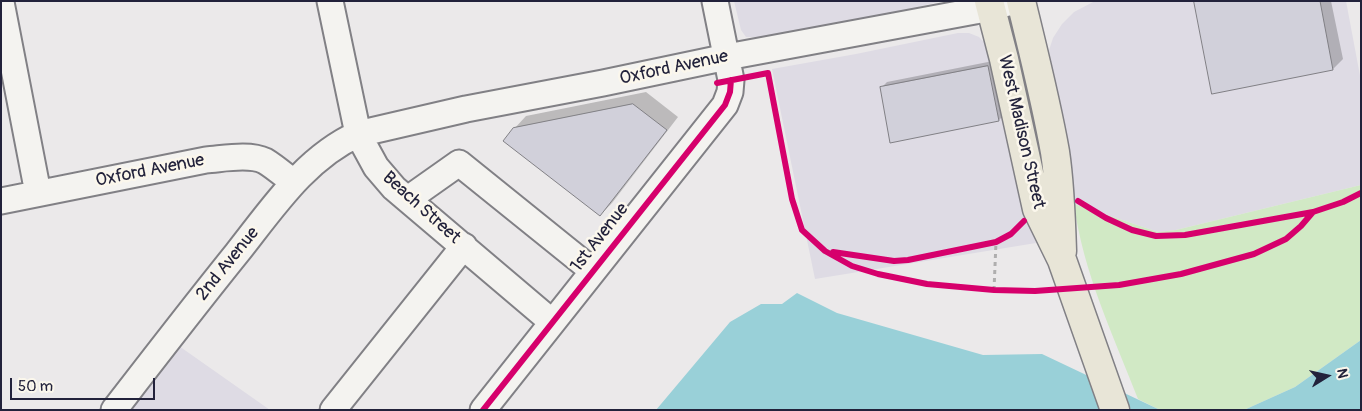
<!DOCTYPE html>
<style>
body{margin:0}
#map{position:relative;width:1362px;height:411px;overflow:hidden;background:#ebe9ea;font-family:Pangolin,sans-serif}
canvas{display:block}
.frame{position:absolute;inset:0;border:2px solid #22223b;pointer-events:none}
.north{position:absolute;left:1302px;top:351px;width:50px;height:50px;-webkit-text-stroke:4px #fbf7ec;paint-order:stroke;rotate:80deg;font-size:14px;font-weight:700;line-height:20px;text-align:center;color:#22223b}
.north::after{content:'';display:block;margin:auto;width:18px;height:22px;background:#22223b;clip-path:polygon(50% 0,100% 100%,50% 72%,0 100%)}
.scale{position:absolute;left:10px;top:378px;width:145px;height:22px;box-sizing:border-box;border:2px solid #22223b;border-top:0;padding-left:6px;font-size:15px;line-height:18px;white-space:nowrap;color:#22223b;-webkit-text-stroke:4px #fbf7ec;paint-order:stroke}
</style>
<div id="map">
<canvas width="1362" height="411"></canvas>
<div class="frame"></div>
<div class="north">N</div>
<div class="scale">50 m</div>
</div>
<script>
const g = document.querySelector('canvas').getContext('2d');
g.lineJoin = 'round';
function fillPath(path, color) { g.fillStyle = color; g.fill(path, 'evenodd'); }
function stroke(path, color, width, dash) { g.strokeStyle = color; g.lineWidth = width; g.lineCap = dash ? 'butt' : 'round'; g.setLineDash(dash || []); g.stroke(path); }
function label(font, color, halo, rows, align = 'center') {
  g.font = font + ' Pangolin,sans-serif'; g.lineWidth = 5; g.setLineDash([]); g.textBaseline = 'middle'; g.strokeStyle = halo; g.fillStyle = color; for (const [text, x, y, turn = 0] of rows) {
    g.save(); g.translate(x, y); g.rotate((+turn || 0) * Math.PI / 180); g.textAlign = isNaN(turn) ? turn : align; if (halo) g.strokeText(text, 0, 0); g.fillText(text, 0, 0); g.restore();
  }
}
fillPath(new Path2D(`
 M734 1H941L907 10 764 37H746L741 30Z
 M1095 1H1346L1361 81V185L1176 230 1158 232 1074 204 1065 141 1051 66 1049 50 1053 38 1062 24 1074 12Z
 M958 33H969L979 37 986 44 990 53 1028 220 1036 243 815 279 772 69 856 54Z
 M169 339 270 410H114Z`), '#dedbe4');
fillPath(new Path2D(`
 M1361 185V340L1295 387 1244 410 1158 409 1138 399C1113 335 1083 272 1074 204L1158 232 1176 230Z`), '#d1e9c5');
fillPath(new Path2D(`
 M797 293 837 313 983 355 1042 354 1158 409 1169 410H656L730 322 761 304H782Z
 M1361 340V410H1244L1295 387Z`), '#99d0d8');
fillPath(new Path2D(`
 M1195 1H1331L1343 59 1333 69Z
 M993 61 1004 115 999 120 881 88 887 82Z
 M646 92 678 117 612 203 600 215 514 129 526 116Z`), '#0003');
const building = new Path2D(`
 M1194 1H1320L1333 70 1212 94Z
 M988 66 999 121 890 143 880 87Z
 M633 104 667 130 600 216 503 141 513 128Z`);
fillPath(building, '#d1d0da');
stroke(building, '#818085', 1);
const minor = new Path2D(`
 M330 1 358 134 376 167 394 188 552 322
 M1 2 38 193
 M408 199 459 163 593 271
 M1 201 206 160C222 159 249 153 265 161 275 167 284 175 293 182
 M114 410C155 357 195 305 237 253 272 209 305 158 358 134L466 109 603 83 727 57 975 11 1016 1
 M333 410 464 246
 M483 410 725 105 730 92 731 80 715 1`);
const major = new Path2D(`
 M989 1 1004 59 1037 209 1062 260 1115 410
 M1021 1C1033 51 1046 101 1055 152 1060 185 1061 218 1062 251`);
stroke(minor, '#818085', 29);
stroke(major, '#818085', 31);
stroke(new Path2D(`
 M994 290 996 242`), '#afaeae', 3, [4, 4]);
stroke(minor, '#f4f3f0', 25);
stroke(major, '#e8e5d7', 28);
stroke(new Path2D(`
 M717 83 768 73 792 199 802 230 825 251 852 266 878 274 927 284 994 290 1035 291 1119 285 1181 274 1254 254 1286 239 1301 226 1313 212 1343 202 1361 193
 M1078 201 1106 218 1132 230 1156 236 1185 235 1313 212
 M833 252 894 261 908 260 996 242 1011 234 1024 221
 M483 410 725 105 730 92 731 80`), '#d6006c', 6);
label('18px', '#22223b', '#fbf7ec', [
 ["Oxford Avenue",674,68,-12],
 ["West Madison Street",1021,132,77],
 ["Oxford Avenue",150,171,-11],
 ["Beach Street",421,208,42],
 ["1st Avenue",600,238,-52],
 ["2nd Avenue",228,264,-51]
]);
</script>
